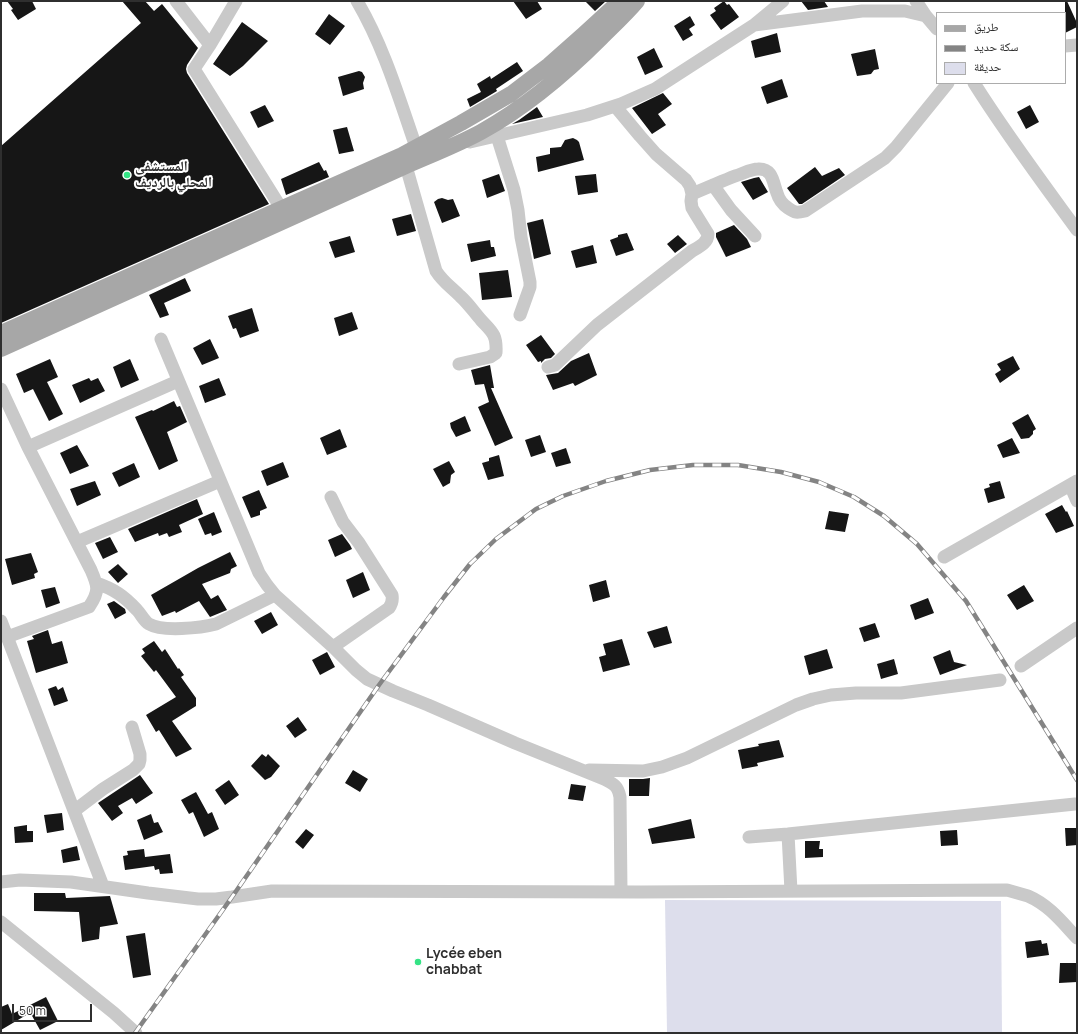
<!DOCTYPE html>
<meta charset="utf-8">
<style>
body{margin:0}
#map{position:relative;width:1078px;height:1034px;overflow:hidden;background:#fff;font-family:Manrope,"Noto Naskh Arabic",sans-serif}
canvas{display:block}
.frame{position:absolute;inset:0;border:2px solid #2f2f2f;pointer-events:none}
.legend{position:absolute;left:936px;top:12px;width:130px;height:72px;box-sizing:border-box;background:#fff;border:1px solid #acacac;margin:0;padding:5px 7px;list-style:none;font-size:12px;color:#2f2f2f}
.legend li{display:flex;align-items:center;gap:8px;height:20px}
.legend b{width:20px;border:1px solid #acacac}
.scale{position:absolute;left:12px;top:1004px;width:80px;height:18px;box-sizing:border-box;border:2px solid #2f2f2f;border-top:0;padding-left:5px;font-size:12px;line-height:14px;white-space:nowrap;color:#2f2f2f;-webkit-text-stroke:3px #fff;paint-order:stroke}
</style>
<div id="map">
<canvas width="1078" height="1034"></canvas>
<div class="frame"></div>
<ul class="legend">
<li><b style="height:5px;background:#a7a7a7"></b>طريق</li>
<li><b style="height:5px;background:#848484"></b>سكة حديد</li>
<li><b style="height:11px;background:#dddeec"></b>حديقة</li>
</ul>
<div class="scale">50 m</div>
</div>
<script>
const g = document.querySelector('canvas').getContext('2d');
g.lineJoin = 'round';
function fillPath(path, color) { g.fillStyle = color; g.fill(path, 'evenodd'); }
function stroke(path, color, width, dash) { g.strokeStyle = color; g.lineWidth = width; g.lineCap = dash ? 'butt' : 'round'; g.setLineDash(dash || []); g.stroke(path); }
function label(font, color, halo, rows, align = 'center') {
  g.font = font + ' Manrope,"Noto Naskh Arabic",sans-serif'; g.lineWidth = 4; g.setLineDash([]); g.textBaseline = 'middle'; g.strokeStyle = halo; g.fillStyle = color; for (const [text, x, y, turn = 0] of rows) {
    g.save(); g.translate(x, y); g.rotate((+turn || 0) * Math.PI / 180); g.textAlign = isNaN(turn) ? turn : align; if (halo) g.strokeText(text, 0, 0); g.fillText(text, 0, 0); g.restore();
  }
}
fillPath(new Path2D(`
 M665 900 1001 901 1002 1033H667Z`), '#dddeec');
fillPath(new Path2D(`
 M7 1H32L36 9 18 20 11 10 13 9Z
 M122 1H145L154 11 162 4 198 48 187 65 186 69 187 73 269 204 1 323V146L141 23Z
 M513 1H537L542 9 526 19Z
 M585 1H606L595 11Z
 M724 1 727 5 729 4 739 17 721 30 710 15 716 11 714 8Z
 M801 1H824L828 7 808 10Z
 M1065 1H1067L1077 23V27L1065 33Z
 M329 14 345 26 330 45 315 34Z
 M690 16 695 25 689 29 693 35 683 41 674 26Z
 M242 22 268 41 243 66 230 76 213 64Z
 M777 33 781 52 755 58 751 41Z
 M654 48 663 67 645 75 637 57Z
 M875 49 879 69 874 70 871 74 857 76 851 54Z
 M517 62 523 71 496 89 497 91 470 107 467 99 481 92 477 84 490 76 491 79Z
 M359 71 362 72 365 77 363 83 364 89 343 96 338 77Z
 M782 79 788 97 767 104 761 87Z
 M663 93 672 104 658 114 666 125 652 134 632 108Z
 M265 105 274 121 258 128 250 112Z
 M1030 105 1039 122 1026 129 1017 112Z
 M537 107 543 117 512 124 519 120Z
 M347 127 354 151 339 154 333 130Z
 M573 138 577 140 579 142 584 160 538 172 536 157 550 154V148L561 147 565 140Z
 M319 162 324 171 326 170 329 177 286 195 281 179Z
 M815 167 822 176 839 168 845 175 802 204H799L787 188Z
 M499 174 505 191 487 198 482 180Z
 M596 174 598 192 578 195 575 176Z
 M759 177 768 192 753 200 741 182 754 178Z
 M442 198 448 200 453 199 460 216 442 223 434 202 438 199Z
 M411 214 416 231 397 236 392 219Z
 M543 219 551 254 534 259 529 233 527 223Z
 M734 225 747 239 751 247 726 257 716 237V233Z
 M627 233 634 250 616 256 610 240 618 237V235Z
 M678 235 687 244 675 253 667 244Z
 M350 236 355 252 335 258 329 242Z
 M490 240 491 247H494L496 256 471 262 467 244Z
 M593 245 597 263 576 268 571 251Z
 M508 270 512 297 482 300 479 273Z
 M185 278 191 291 164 303 169 315 160 318 149 295Z
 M252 308 259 331 240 338 236 328 233 329 228 316Z
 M352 312 358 329 339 336 334 318Z
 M541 335 555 354 551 358 545 359 541 363V361L538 362 526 345Z
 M210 339 219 358 202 365 193 348Z
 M589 353 597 375 575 386 573 383 553 390 546 375 558 373 571 361Z
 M1013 356 1020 369 1000 383 995 374 1001 370 997 364Z
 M50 359 58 377 47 382 63 414 49 421 33 389 24 393 16 374Z
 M130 359 139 380 121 388 113 367Z
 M490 365 494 388H491L513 438 495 446 478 407 489 402 484 384 475 385 471 370Z
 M89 378 91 381 98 378 105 391 80 403 72 385Z
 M219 378 226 395 205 403 199 386Z
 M174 401 177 407 180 406 187 422 167 432 178 461 159 470 135 417 152 410 153 411Z
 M1028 414 1036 429 1033 431V434L1029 438 1021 439 1012 423Z
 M465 416 471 431 456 437 451 428 450 423Z
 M340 429 347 447 327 455 320 438Z
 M540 435 546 452 531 457 525 440Z
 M1012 438 1020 453 1003 458 997 445Z
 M77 445 89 466 70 474 60 453Z
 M566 448 571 463 556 467 551 453Z
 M499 455 504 476 488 480 482 463 489 461V458Z
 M449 461 455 472 451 475 450 483 443 487 433 469Z
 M283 462 289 477 267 486 261 471Z
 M134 463 140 477 119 487 112 473Z
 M95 481 101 495 77 506 70 489Z
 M1000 481 1005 498 988 503 984 489 990 487 989 484Z
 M259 490 267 508 260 511V515L251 518 242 497Z
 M197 499 203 514 179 525 182 532 169 537 167 533 159 536 158 533 135 542 128 529Z
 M1062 505 1066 512 1067 511 1074 526 1056 533 1045 514Z
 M829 511 849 514 845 532 825 529Z
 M214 512 222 532 212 536 211 533 205 535 198 519Z
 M342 534 350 545 352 549 335 557 328 540Z
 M110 537 118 552 103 559 95 543Z
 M230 552 237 566 231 569 230 573 202 584 211 599 218 595 227 610 210 617 199 601 176 613 175 611 162 616 151 595 198 568Z
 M31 553 38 572 34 574 35 578 12 585 5 559Z
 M118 564 128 574 118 583 108 572Z
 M363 572 370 590 353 598 346 580Z
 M606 580 610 597 593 602 589 585Z
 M1024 585 1034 601 1017 610 1007 595Z
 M55 587 60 603 46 608 41 590Z
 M928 598 934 613 915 620 910 605Z
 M114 601 125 609 126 613 115 619 107 604Z
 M271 612 278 625 262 634 254 621Z
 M875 623 880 637 864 642 859 628Z
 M667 626 672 643 654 648 647 632Z
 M48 630 52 644 62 641 68 663 36 673 27 641 34 639 32 636Z
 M622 639 630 665 603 672 599 657 606 655 603 644Z
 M154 641 162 652 165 649 178 669 179 668 184 675 181 677 196 698V706L172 721 192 749 176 757 159 730 156 732 146 715 176 697 156 670 154 672 141 656 145 653 142 649Z
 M827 649 833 668 809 675 804 656Z
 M950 650 954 662 967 665 940 675 933 657Z
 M327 652 335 667 320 675 312 660Z
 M894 659 898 674 881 679 877 664Z
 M56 686 58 690 63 687 68 701 54 706 48 689Z
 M298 717 307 730 295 738 286 726Z
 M779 740 784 757 757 763 758 766 742 769 738 750 759 746 758 744Z
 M262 754 266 757 268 754 280 766 271 777 265 780 251 766Z
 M353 770 368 779 360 792 345 783Z
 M140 775 153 793 136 804 132 798 118 806 123 813 112 821 98 803Z
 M650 778 649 796H629V779H643Z
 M229 780 239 795 225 805 215 790Z
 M571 784 586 786 583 801 568 799Z
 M196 792 208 814 212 812 219 829 204 837 193 812 189 814 181 800Z
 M62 813 64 830 47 833 44 815Z
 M151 814 154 823 158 822 163 832 144 840 137 820Z
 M691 819 695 838 652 844 648 829Z
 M27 825V831H33V842L15 843 14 827Z
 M1065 828H1077V845L1066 846Z
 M306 829 314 835 303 849 295 842Z
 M957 830 958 845 941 846 940 831Z
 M805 841H820L819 849H823V857L805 858Z
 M77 846 80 860 63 863 61 850Z
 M144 849 145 857 170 854 173 873 160 874 159 869 155 870 154 866 125 870 123 856 128 855 127 851Z
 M34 893H65L66 898 110 896 118 924 100 927 99 939 82 942 79 912 34 911Z
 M145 933 151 975 133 978 126 936Z
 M1041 940 1042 944 1047 943 1049 955 1027 958 1025 942Z
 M1060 963H1077V982L1059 983Z
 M46 997 58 1021 40 1030 31 1014 29 1015 28 1014 1 1030V1007L8 1004 12 1014Z`), '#161616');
stroke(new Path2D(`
 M176 1 210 45
 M236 1 210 45 194 69 281 208 285 216
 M357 1C384 47 399 98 416 147
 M916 1 926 16 937 29
 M754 25 862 11H905L926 16
 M1065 46 1077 45
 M974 83C1006 134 1042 182 1077 230
 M497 136 514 190 518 210 521 237 530 282V287L520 315
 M470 142 587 115 621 104 655 89 754 25 783 1
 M406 166 436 271C443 282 451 287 460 296 468 303 474 312 481 320 492 332 497 334 496 353L490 357 459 364
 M713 185 731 210 755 236
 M692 194C706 188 720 182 735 176 742 174 751 169 758 169 773 168 773 183 777 193 779 200 782 204 788 208 795 213 797 213 805 211L885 158 896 147 948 83
 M161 339 259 573 267 585 275 595 333 647 356 670 367 679 393 691 428 705 515 743 604 779C614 784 618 786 620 797L621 892
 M548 367 555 365 597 325 692 251C699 247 708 243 708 234L695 213 692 208 691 201 692 194 690 186 686 180 656 154 640 136 615 106
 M1 389 28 447 91 570C98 586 100 591 89 607L7 637
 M28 447 178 381
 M1070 485 1077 501
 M331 497 343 522 359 543 392 595C393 601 392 604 389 608L333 647
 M77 542 220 481
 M944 557 1077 481
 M96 583C114 589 124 596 137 610 141 614 144 621 149 624 162 632 201 628 216 624L275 595
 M1 621 103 886
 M1021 666 1077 628
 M589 770 643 771 662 767 687 758 796 705 813 699 831 695 856 693H901L1000 680
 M74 811 103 789 133 770 139 764 140 760V754L132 727
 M788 834 791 891
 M749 837 788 834 1075 804
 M1 882 20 880 71 882 148 893 198 899H216L232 897 272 891 641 892 1007 890C1014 892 1021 894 1028 896 1049 905 1062 922 1077 938
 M1 922 114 1013 136 1033`), '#c9c9c9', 13);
stroke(new Path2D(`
 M1 333 402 155 461 123 511 94 549 65 584 34 620 1
 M1 349 406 166C431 155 457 145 481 132 526 107 565 74 601 38 613 26 626 14 637 1`), '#a7a7a7', 16);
const rail = new Path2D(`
 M135 1033 232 897 379 685 444 597 470 564 496 539 536 509 563 496 606 481 650 470 693 465H738L781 472 819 482 854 497 884 516 917 544 966 601 1077 780`);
stroke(rail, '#848484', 4.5);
stroke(rail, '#fff', 3, [9]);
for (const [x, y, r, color] of [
 [127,175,4,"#35e385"],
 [418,962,4,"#35e385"]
]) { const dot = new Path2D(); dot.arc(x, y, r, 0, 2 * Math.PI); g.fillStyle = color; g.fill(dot); stroke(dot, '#fff', 1.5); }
label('bold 14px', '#2f2f2f', '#fff', [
 ["المستشفى",135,167],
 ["المحلي بالرديف",135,183],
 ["Lycée eben",426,954],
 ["chabbat",426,970]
], 'left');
</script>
